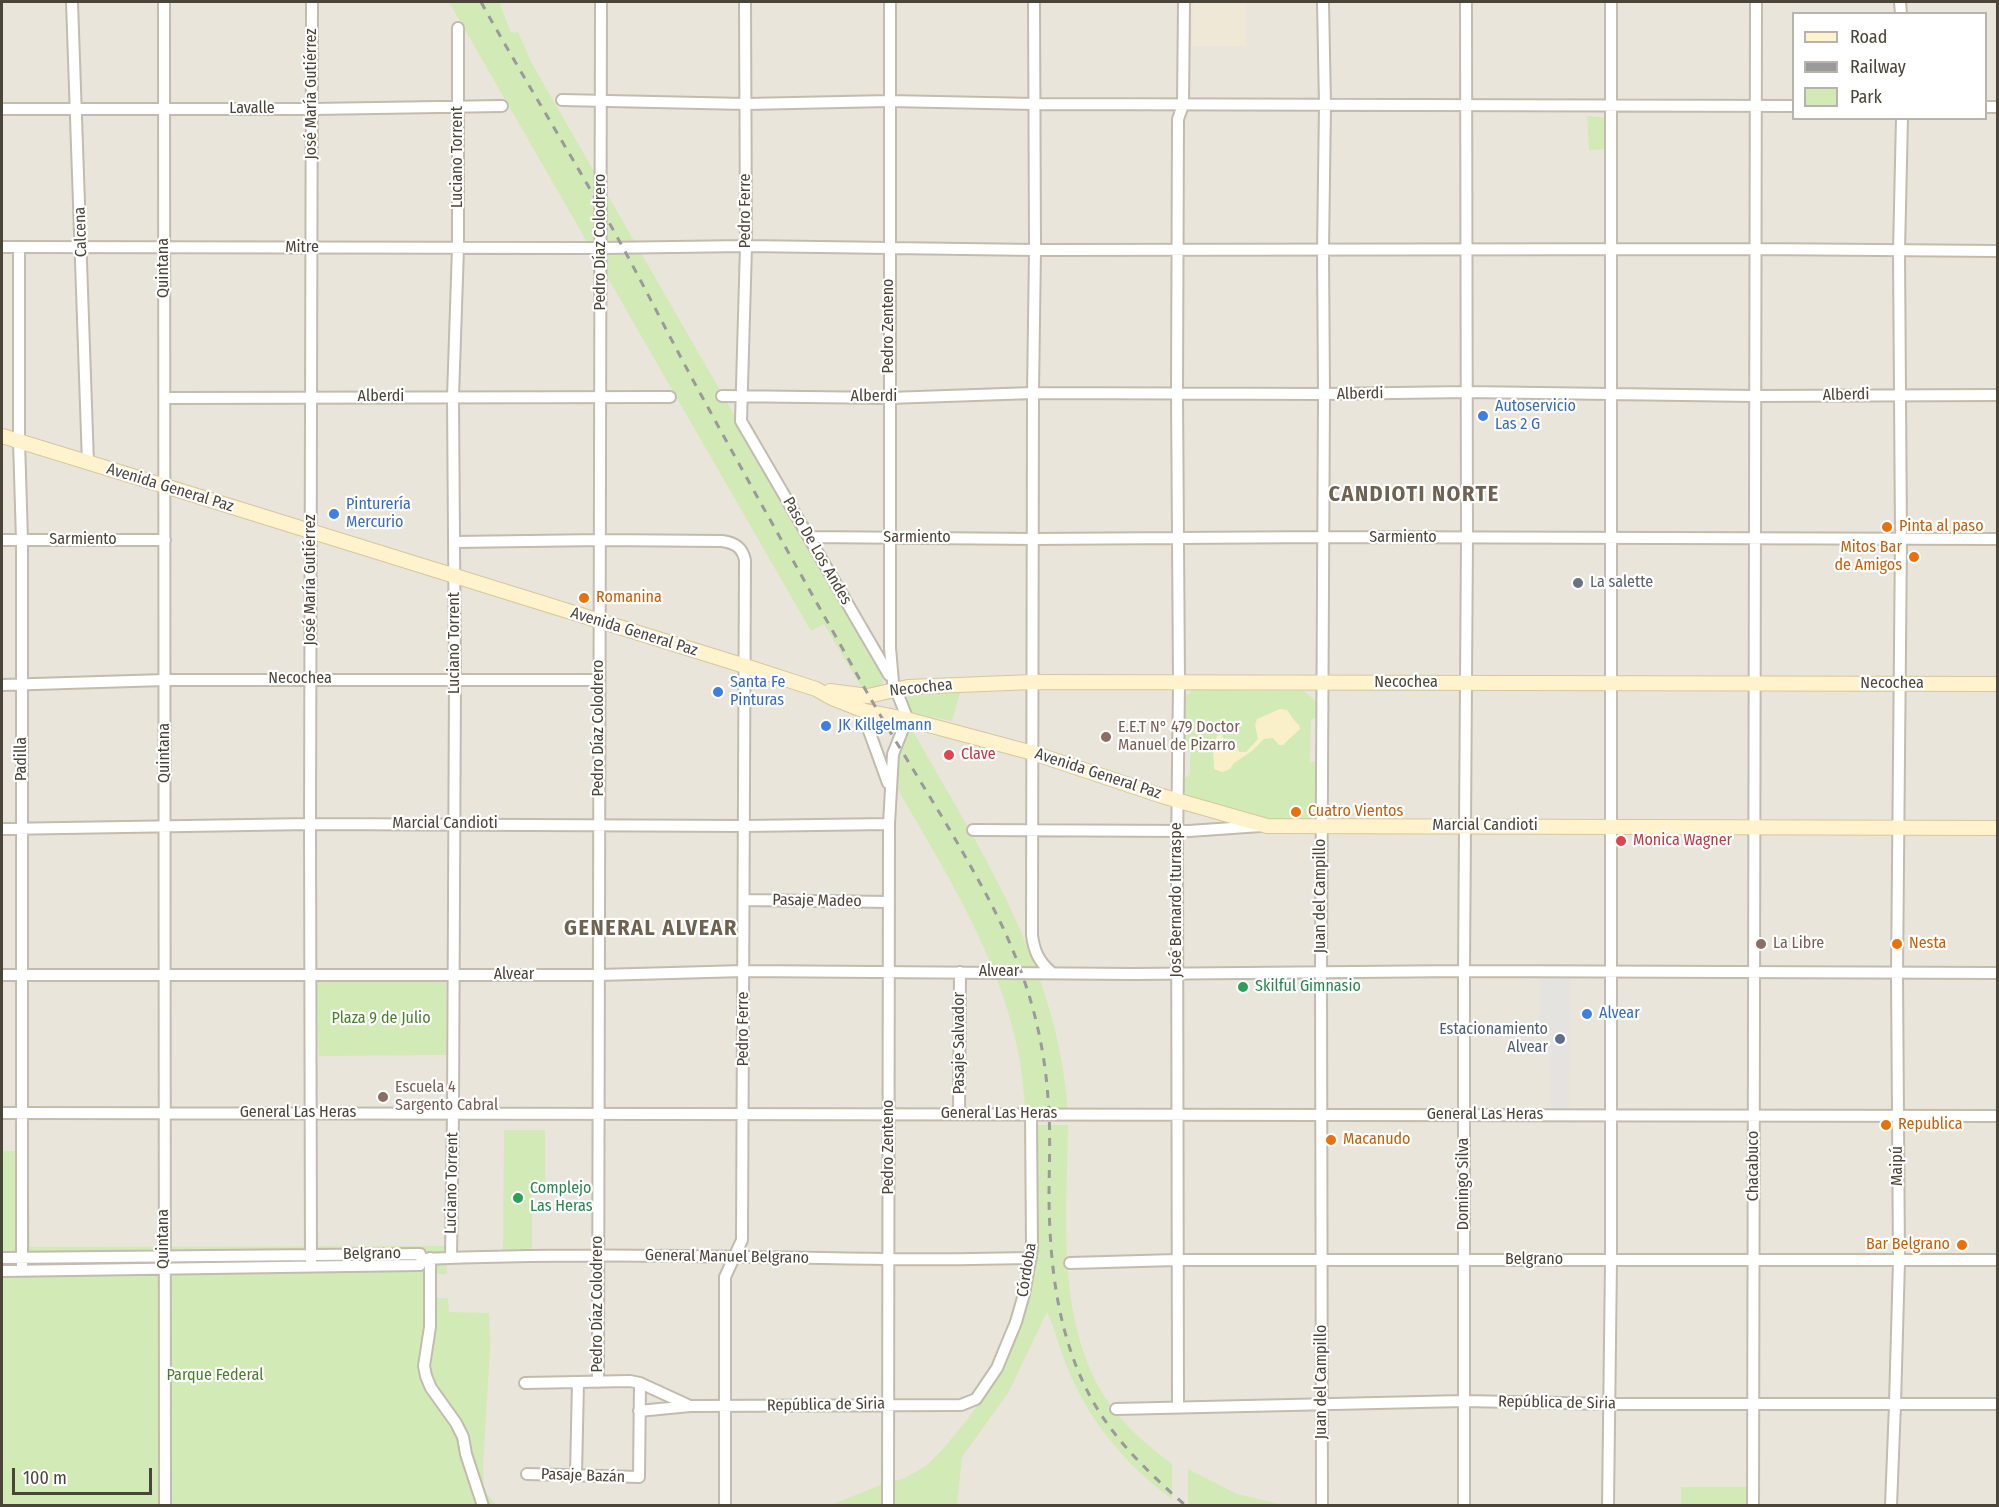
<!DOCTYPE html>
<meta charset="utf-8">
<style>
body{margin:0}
#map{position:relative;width:1999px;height:1507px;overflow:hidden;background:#f6f3ec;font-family:"Fira Sans Condensed",sans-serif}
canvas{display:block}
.frame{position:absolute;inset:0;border:3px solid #4b4439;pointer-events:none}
.legend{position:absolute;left:1792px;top:12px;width:195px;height:108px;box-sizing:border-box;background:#fff;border:2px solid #b7b4b0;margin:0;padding:8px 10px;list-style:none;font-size:18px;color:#4b4439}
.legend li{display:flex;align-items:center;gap:12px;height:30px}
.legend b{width:30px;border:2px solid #b7b4b0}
.scale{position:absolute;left:12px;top:1468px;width:140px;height:27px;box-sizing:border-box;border:3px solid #4b4439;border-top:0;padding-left:8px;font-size:18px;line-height:21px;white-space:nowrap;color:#4b4439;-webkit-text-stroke:4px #fff;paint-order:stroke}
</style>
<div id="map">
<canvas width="1999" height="1507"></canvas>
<div class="frame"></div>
<ul class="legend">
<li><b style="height:8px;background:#fff3cd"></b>Road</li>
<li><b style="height:8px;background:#9a9a9a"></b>Railway</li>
<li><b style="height:16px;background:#d2eab5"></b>Park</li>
</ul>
<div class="scale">100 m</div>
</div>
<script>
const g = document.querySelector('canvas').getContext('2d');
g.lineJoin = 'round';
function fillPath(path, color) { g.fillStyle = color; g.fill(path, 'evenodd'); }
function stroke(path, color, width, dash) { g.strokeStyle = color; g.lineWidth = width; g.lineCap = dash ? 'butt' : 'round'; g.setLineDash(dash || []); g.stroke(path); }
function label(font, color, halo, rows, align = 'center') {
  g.font = font + ' "Fira Sans Condensed",sans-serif'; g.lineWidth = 4.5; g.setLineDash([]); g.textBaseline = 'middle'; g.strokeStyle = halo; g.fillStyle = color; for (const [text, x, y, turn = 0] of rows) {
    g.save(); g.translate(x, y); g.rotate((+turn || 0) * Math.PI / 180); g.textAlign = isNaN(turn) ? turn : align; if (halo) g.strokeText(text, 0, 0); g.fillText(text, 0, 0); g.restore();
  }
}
fillPath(new Path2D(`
 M2 2H1997V1505H2ZM1794 14H1986V118H1794Z`), '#eae5da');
fillPath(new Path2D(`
 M1193 2H1246V46H1192Z`), '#efe8d6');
fillPath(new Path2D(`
 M449 2H499L511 33 518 32 531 62 881 670 883 686 868 688 860 685 824 624 811 631Z
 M1587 116 1607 118V149L1589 150Z
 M1193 690 1304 691 1320 705V714L1311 720 1310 761 1311 763 1319 759 1318 817 1308 824H1267L1189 800 1181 785V779L1190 775V752L1188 748 1182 751 1183 699Z
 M912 693H960L952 721 913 713C909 708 907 701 908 695Z
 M910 732 914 733C983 854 1058 969 1068 1111L1025 1110C1021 989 953 885 894 783 895 764 899 751 908 734Z
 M316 981H446V1055L319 1056Z
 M1036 1125H1068C1067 1218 1054 1333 1115 1411 1131 1432 1151 1448 1172 1464V1499C1128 1467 1091 1423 1070 1374 1061 1354 1056 1332 1047 1312L1008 1393 962 1457 957 1505H1049L893 1506 894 1481 905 1478 926 1466 943 1449 967 1420 982 1399 1028 1298 1037 1249Z
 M504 1130H545V1183L532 1184V1251H503Z
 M2 1151H17L29 1184 30 1247 451 1246 447 1264V1274H435L434 1298H448L449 1312 489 1313 490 1348 483 1465 484 1490 496 1505H2Z
 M1188 1469 1237 1494 1284 1505H1188Z
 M883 1484V1505L828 1506Z
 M1681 1487H1746V1505H1681Z`), '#d2eab5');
fillPath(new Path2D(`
 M1280 709 1287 710 1294 720 1299 725 1300 729 1283 745H1279L1273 738 1264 739 1252 751 1234 763 1230 769 1222 772 1214 769 1213 748 1217 736 1222 734 1223 738 1230 742 1234 739 1239 752H1246L1258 739 1255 725 1257 719Z`), '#f9efc9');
fillPath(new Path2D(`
 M1540 976 1570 977 1569 1115H1551L1550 1029 1539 1028Z`), '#e5e3e0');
const minor = new Path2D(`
 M72 2 88 463
 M164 2 165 1506
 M745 2 746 246 741 421 889 675
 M1034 2 1035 250 1033 393 1032 935C1034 951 1039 962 1051 972
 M1900 2 1901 14
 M562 100 746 104 889 101 1035 104 1794 106
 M1986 107H1998
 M2 109H313L502 106
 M2 247 602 248 746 246 1035 250 1756 249 1998 251
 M19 247V441L22 540V1270
 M722 396 889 398 1033 393 1324 394 1467 392 1754 396 1998 395
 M165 398 670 397
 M809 537 1033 539 1323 537 1998 539
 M2 540H165
 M455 542 600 540 722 541C735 543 742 547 745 560L742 1240 725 1277V1506
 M2 685 165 680H599
 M868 728 888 783
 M2 829 310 824 745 826 889 824
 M973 830 1189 831 1261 826
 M745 900 889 902
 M2 975H599L744 971 1133 974 1464 971 1998 973
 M2 1113 1998 1116
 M959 1114 960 972
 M2 1258 420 1254 422 1259
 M430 1258V1327L424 1366 426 1376 431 1388 456 1423 463 1437 466 1454 483 1506
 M451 1258 453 1113 455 679 453 397 458 248V28
 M422 1259C577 1252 731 1257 886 1259 934 1260 983 1259 1031 1258
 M1070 1263 1176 1260H1998
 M311 1266 310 824 312 2
 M2 1271 420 1265 422 1259
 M598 1382 601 2
 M525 1383 630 1381 640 1383 688 1405
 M1178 1407 1177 850 1179 683 1177 394 1178 119 1183 105 1184 2
 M1116 1409 1464 1401 1610 1404H1998
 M639 1411 690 1406 961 1405 976 1399 997 1368 1016 1322 1024 1294 1032 1249 1031 1114
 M527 1474 639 1477 640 1383
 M576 1475 578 1382
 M888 1506 889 824 893 754 903 729 906 715 893 682 890 648V2
 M1322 1506 1321 972 1324 394 1323 250 1325 105 1323 2
 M1464 1506V971L1467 538 1466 2
 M1608 1506 1611 1261V2
 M1753 1506 1756 2
 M1891 1506 1895 1404 1899 1261 1897 974 1901 538 1899 251 1902 118`);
const secondary = new Path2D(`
 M2 436 165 486 745 666 816 689 832 698 865 711 906 719 1033 753 1162 796 1267 826 1998 828
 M830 691 868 696 908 687 1033 682 1998 684`);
stroke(minor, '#c2bbae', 14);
stroke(secondary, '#d6c79b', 16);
stroke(minor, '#fff', 10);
stroke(secondary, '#fff3cd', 14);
stroke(new Path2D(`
 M481 2C526 83 576 162 621 244 650 297 676 350 705 402 754 492 804 580 854 669 885 726 921 781 954 837 978 879 1002 920 1019 966 1035 1008 1045 1053 1048 1098 1051 1132 1049 1166 1049 1200 1050 1268 1058 1337 1091 1398 1114 1440 1150 1474 1186 1506`), '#9a9a9a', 3, [8, 8]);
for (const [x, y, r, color] of [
 [1483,416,6,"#3f7fe0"],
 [334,514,6,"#3f7fe0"],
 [1887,527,6,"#e8710a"],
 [1914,557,6,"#e8710a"],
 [1578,583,6,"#6b7280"],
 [584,598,6,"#e8710a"],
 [718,692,6,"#3f7fe0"],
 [826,726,6,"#3f7fe0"],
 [1106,737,6,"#8d6e63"],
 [949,755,6,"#e0444e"],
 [1296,812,6,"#e8710a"],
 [1621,841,6,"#e0444e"],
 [1761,944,6,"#8d6e63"],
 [1897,944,6,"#e8710a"],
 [1243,987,6,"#2e9e5b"],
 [1587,1014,6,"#3f7fe0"],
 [1560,1039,6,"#5c6f8a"],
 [383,1097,6,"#8d6e63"],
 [1886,1125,6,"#e8710a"],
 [1331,1140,6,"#e8710a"],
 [518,1198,6,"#2e9e5b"],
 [1962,1245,6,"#e8710a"]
]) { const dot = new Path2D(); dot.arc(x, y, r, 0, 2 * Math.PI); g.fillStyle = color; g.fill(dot); stroke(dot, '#fff', 2); }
label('16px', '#4b4439', '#fff', [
 ["José María Gutiérrez",312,94,-90],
 ["Lavalle",252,109],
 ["Luciano Torrent",458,157,-90],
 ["Pedro Ferre",746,211,-90],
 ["Calcena",81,232,-92],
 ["Pedro Díaz Colodrero",601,242,-90],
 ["Mitre",302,248],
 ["Quintana",164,268,-90],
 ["Pedro Zenteno",889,326,-90],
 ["Alberdi",1360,394,-1],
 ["Alberdi",1846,395,-1],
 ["Alberdi",381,397],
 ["Alberdi",874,397],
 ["Avenida General Paz",170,488,17],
 ["Sarmiento",917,538],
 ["Sarmiento",1403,538],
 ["Sarmiento",83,540],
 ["Paso De Los Andes",817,551,60],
 ["José María Gutiérrez",311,580,-90],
 ["Avenida General Paz",634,632,17],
 ["Luciano Torrent",455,643,-90],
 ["Necochea",300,679],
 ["Necochea",1406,683],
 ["Necochea",1892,684],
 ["Necochea",921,688,-6],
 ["Pedro Díaz Colodrero",599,728,-90],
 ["Quintana",165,753,-90],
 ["Padilla",22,759,-90],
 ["Avenida General Paz",1098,774,18],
 ["Marcial Candioti",445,824],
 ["Marcial Candioti",1485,826],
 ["Juan del Campillo",1321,896,-90],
 ["José Bernardo Iturraspe",1177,900,-90],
 ["Pasaje Madeo",817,901,1],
 ["Alvear",999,972],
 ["Alvear",514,975],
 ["Pedro Ferre",744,1029,-90],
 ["Pasaje Salvador",960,1043,-90],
 ["General Las Heras",298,1113],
 ["General Las Heras",999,1114],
 ["General Las Heras",1485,1115],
 ["Pedro Zenteno",889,1147,-90],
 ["Chacabuco",1754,1166,-90],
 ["Maipú",1898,1166,-90],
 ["Luciano Torrent",452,1183,-89],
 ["Domingo Silva",1464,1184,-90],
 ["Quintana",164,1239,-90],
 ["Belgrano",372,1254,-1],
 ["General Manuel Belgrano",727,1257,1],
 ["Belgrano",1534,1260],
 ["Córdoba",1027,1270,-81],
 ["Pedro Díaz Colodrero",598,1304,-90],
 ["Juan del Campillo",1322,1382,-90],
 ["República de Siria",1557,1403,1],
 ["República de Siria",826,1405,-1],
 ["Pasaje Bazán",583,1476,2]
]);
label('16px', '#366cbe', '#fff', [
 ["Autoservicio",1495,407],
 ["Las 2 G",1495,425],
 ["Pinturería",346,505],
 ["Mercurio",346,523],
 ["Santa Fe",730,683],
 ["Pinturas",730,701],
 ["JK Killgelmann",838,726],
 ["Alvear",1599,1014]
], 'left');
label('16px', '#c56008', '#fff', [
 ["Pinta al paso",1899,527],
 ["Mitos Bar",1902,548,"right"],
 ["de Amigos",1902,566,"right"],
 ["Romanina",596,598],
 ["Cuatro Vientos",1308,812],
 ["Nesta",1909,944],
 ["Republica",1898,1125],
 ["Macanudo",1343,1140],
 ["Bar Belgrano",1950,1245,"right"]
], 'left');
label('16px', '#5b616d', '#fff', [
 ["La salette",1590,583]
], 'left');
label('16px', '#785e54', '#fff', [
 ["E.E.T N° 479 Doctor",1118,728],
 ["Manuel de Pizarro",1118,746],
 ["La Libre",1773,944],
 ["Escuela 4",395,1088],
 ["Sargento Cabral",395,1106]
], 'left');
label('16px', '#be3a42', '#fff', [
 ["Clave",961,755],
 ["Monica Wagner",1633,841]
], 'left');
label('16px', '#27864d', '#fff', [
 ["Skilful Gimnasio",1255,987],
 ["Complejo",530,1189],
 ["Las Heras",530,1207]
], 'left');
label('16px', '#4a7f2a', '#fff', [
 ["Plaza 9 de Julio",381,1019],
 ["Parque Federal",215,1376]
]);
label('16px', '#4e5e75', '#fff', [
 ["Estacionamiento",1548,1030],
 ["Alvear",1548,1048]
], 'right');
g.letterSpacing = '1.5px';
label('bold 22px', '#6e6250', '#fff', [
 ["CANDIOTI NORTE",1414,495],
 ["GENERAL ALVEAR",651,929]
]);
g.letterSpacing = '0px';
</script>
